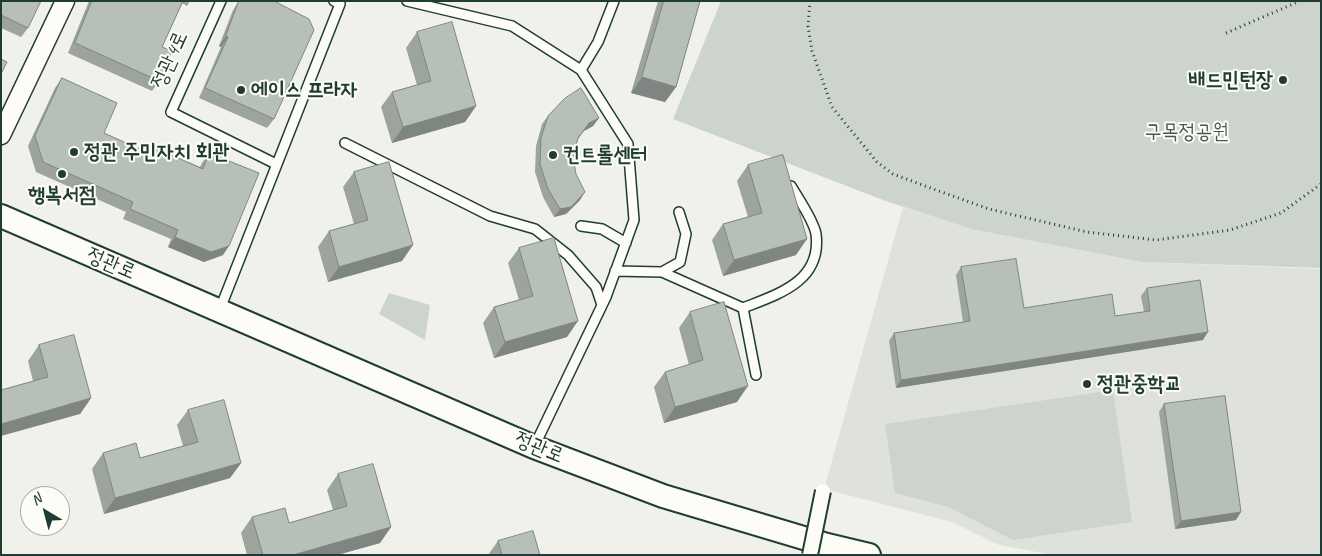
<!DOCTYPE html>
<meta charset="utf-8">
<style>
body{margin:0}
#map{position:relative;width:1322px;height:556px;overflow:hidden;background:#f0f1eb;font-family:Caveat,sans-serif}
canvas{display:block}
.frame{position:absolute;inset:0;border:2px solid #1f3d34;pointer-events:none}
.north{position:absolute;left:20px;top:486px;width:50px;height:50px;box-sizing:border-box;background:#fdfcf7;border:1px solid #a4b0a9;border-radius:50%;rotate:323deg;font-size:14px;font-weight:700;line-height:20px;text-align:center;color:#1f3d34}
.north::after{content:'';display:block;margin:auto;width:18px;height:22px;background:#1f3d34;clip-path:polygon(50% 0,100% 100%,50% 72%,0 100%)}
</style>
<div id="map">
<canvas width="1322" height="556"></canvas>
<div class="frame"></div>
<div class="north">N</div>
</div>
<script>
const g = document.querySelector('canvas').getContext('2d');
g.lineJoin = 'round';
function fillPath(path, color) { g.fillStyle = color; g.fill(path, 'evenodd'); }
function stroke(path, color, width, dash) { g.strokeStyle = color; g.lineWidth = width; g.lineCap = dash ? 'butt' : 'round'; g.setLineDash(dash || []); g.stroke(path); }
function label(font, color, halo, rows, align = 'center') {
  g.font = font + ' Caveat,"Poor Story",sans-serif'; g.lineWidth = 4; g.setLineDash([]); g.textBaseline = 'middle'; g.strokeStyle = halo; g.fillStyle = color; for (const [text, x, y, turn = 0] of rows) {
    g.save(); g.translate(x, y); g.rotate((+turn || 0) * Math.PI / 180); g.textAlign = isNaN(turn) ? turn : align; if (halo) g.strokeText(text, 0, 0); g.fillText(text, 0, 0); g.restore();
  }
}
fillPath(new Path2D(`
 M903 207 971 229 1142 262 1320 269 1321 555H1053L999 545 952 522 824 489Z`), '#dfe2dc');
fillPath(new Path2D(`
 M721 1H1321V268L1142 262 971 229 883 200 673 119Z
 M389 293 430 305 425 340 379 314Z
 M1113 390 1132 522 1013 540 948 507 895 493 885 424Z`), '#cdd3cd');
const service = new Path2D(`
 M221 1 171 112 276 164
 M407 1 512 26 581 70 628 144 634 220 606 297 534 447
 M581 70 598 42 614 1
 M345 143 490 216 535 229 568 255 596 287 602 305
 M581 226 602 229 626 243
 M615 271 662 272 680 262 686 234 679 212
 M662 272 743 308 756 375
 M743 308C779 294 822 281 816 234 814 221 798 198 791 186
 M220 309 340 4 334 1`);
const minor = new Path2D(`
 M1 135 65 1`);
const tertiary = new Path2D(`
 M1 216 534 447 663 496 827 545 869 555`);
stroke(service, '#1f3d34', 12);
stroke(minor, '#1f3d34', 21);
stroke(tertiary, '#1f3d34', 26);
stroke(new Path2D(`
 M810 1 808 26 812 51 832 107 877 162 893 174 936 190 989 209 1087 232 1156 240 1230 230 1281 213 1321 184
 M1226 33 1300 1`), '#1f3d34', 3, [1, 4]);
stroke(service, '#fdfcf7', 9);
stroke(minor, '#fdfcf7', 18);
stroke(tertiary, '#fdfcf7', 22);
const pedestrianBridge = new Path2D(`
 M810 555 823 491`);
stroke(pedestrianBridge, '#1f3d34', 18, []);
stroke(pedestrianBridge, '#fdfcf7', 14);
fillPath(new Path2D(`
 M1 1 28 28 21 37 1 28Z
 M89 1H190L187 6 182 3 162 47 159 81 152 91 68 53Z
 M239 1 274 119 267 128 199 98 221 47 219 46 233 10Z
 M658 1H700L676 87 665 102 631 93Z
 M417 32 476 106 465 122 392 143 381 107 392 92 417 85 406 48Z
 M62 78 104 133 152 155 156 148 200 167 202 163 209 153 223 255 204 262 168 247 171 239 123 219 126 212 36 172 28 146 55 88Z
 M548 116 599 118 593 126 584 131 578 139 573 156 580 200 566 214 554 217 543 197 535 172 536 146 542 124Z
 M748 165 796 255 723 276 712 240 723 224 748 217 737 181Z
 M354 172 402 261 328 282 318 247 329 231 354 224 343 187Z
 M519 248 567 337 494 358 483 323 494 307 519 300 508 263Z
 M961 267 1024 308 1115 316 1144 312 1141 296 1147 288 1203 340 896 388 889 341 894 333 963 322 956 275Z
 M690 312 737 402 664 423 654 387 665 372 689 365 679 328Z
 M39 345 91 398 80 414 33 381 28 361Z
 M1164 404 1236 520 1175 529 1159 412Z
 M188 410 241 463 230 478 104 514 92 469 103 453 140 458 183 446 177 425Z
 M338 474 391 527 380 543 337 555H247L241 533 252 517 289 523 333 510 327 490Z
 M498 541 540 555H488Z`), '#9da49e');
fillPath(new Path2D(`
 M226 36 228 37 221 47 219 46Z
 M642 77 676 87 665 102 631 93Z
 M476 106 465 122 392 143 403 127Z
 M599 118 593 126 584 131 589 123Z
 M585 192 580 200 566 214 554 217 560 209Z
 M175 237 229 246 223 255 204 262 168 247Z
 M807 239 796 255 723 276 734 260Z
 M413 245 402 261 328 282 339 267Z
 M578 321 567 337 494 358 505 342Z
 M1208 332 1203 340 896 388 901 380Z
 M748 386 737 402 664 423 675 407Z
 M91 398 80 414 1 436V424Z
 M241 463 230 478 104 514 115 498Z
 M1241 512 1236 520 1175 529 1181 521Z
 M391 527 380 543 337 555H293Z`), '#7f8681');
const building = new Path2D(`
 M1 1H41L28 28 1 15Z
 M92 1H183L162 47 172 51 159 81 75 43Z
 M239 1H274L309 19 314 30 274 119 205 88 228 37 226 36Z
 M664 1H700L676 87 642 77Z
 M452 22 476 106 403 127 392 92 431 81 417 32Z
 M1 59 7 62 1 74Z
 M62 78 117 103 104 133 153 155 156 148 203 169 209 153 259 173 229 246 211 252 175 237 178 230 130 209 133 202 43 162 35 136Z
 M581 88 599 118 589 123 578 138 573 156 576 174 585 192 571 207 560 209 548 189 540 164 541 138 548 116 564 99Z
 M783 155 807 239 734 260 723 224 762 213 748 165Z
 M389 162 413 245 339 267 329 231 368 220 354 172Z
 M554 238 578 321 505 342 494 307 533 296 519 248Z
 M1016 259 1024 308 1112 294 1115 316 1150 311 1147 288 1200 280 1208 332 901 380 894 333 970 321 961 267Z
 M724 302 748 386 675 407 665 372 703 360 690 312Z
 M74 335 91 398 1 424V390L48 377 39 345Z
 M1225 396 1241 512 1181 521 1164 404Z
 M224 400 241 463 115 498 103 453 136 443 140 458 198 442 188 410Z
 M373 464 391 527 293 555H263L252 517 285 508 289 523 347 506 338 474Z
 M533 531 540 555H502L498 541Z`);
fillPath(building, '#b6bfb8');
stroke(building, '#7f8681', 1);
for (const [x, y, r, color] of [
 [1283,80,5,"#1f3d34"],
 [241,90,5,"#1f3d34"],
 [74,152,5,"#1f3d34"],
 [553,155,5,"#1f3d34"],
 [62,174,5,"#1f3d34"],
 [1087,384,5,"#1f3d34"]
]) { const dot = new Path2D(); dot.arc(x, y, r, 0, 2 * Math.PI); g.fillStyle = color; g.fill(dot); stroke(dot, '#fdfcf7', 2); }
label('21px', '#1f3d34', '#fdfcf7', [
 ["정관4로",170,60,-66],
 ["정관로",111,264,23],
 ["정관로",539,448,22]
]);
label('bold 21px', '#1f3d34', '#fdfcf7', [
 ["배드민턴장",1273,80,"right"],
 ["에이스 프라자",251,90],
 ["정관 주민자치 회관",84,152],
 ["컨트롤센터",563,155],
 ["행복서점",62,195,"center"],
 ["정관중학교",1097,384]
], 'left');
label('21px', '#425b53', '#fdfcf7', [
 ["구목정공원",1187,132]
]);
</script>
